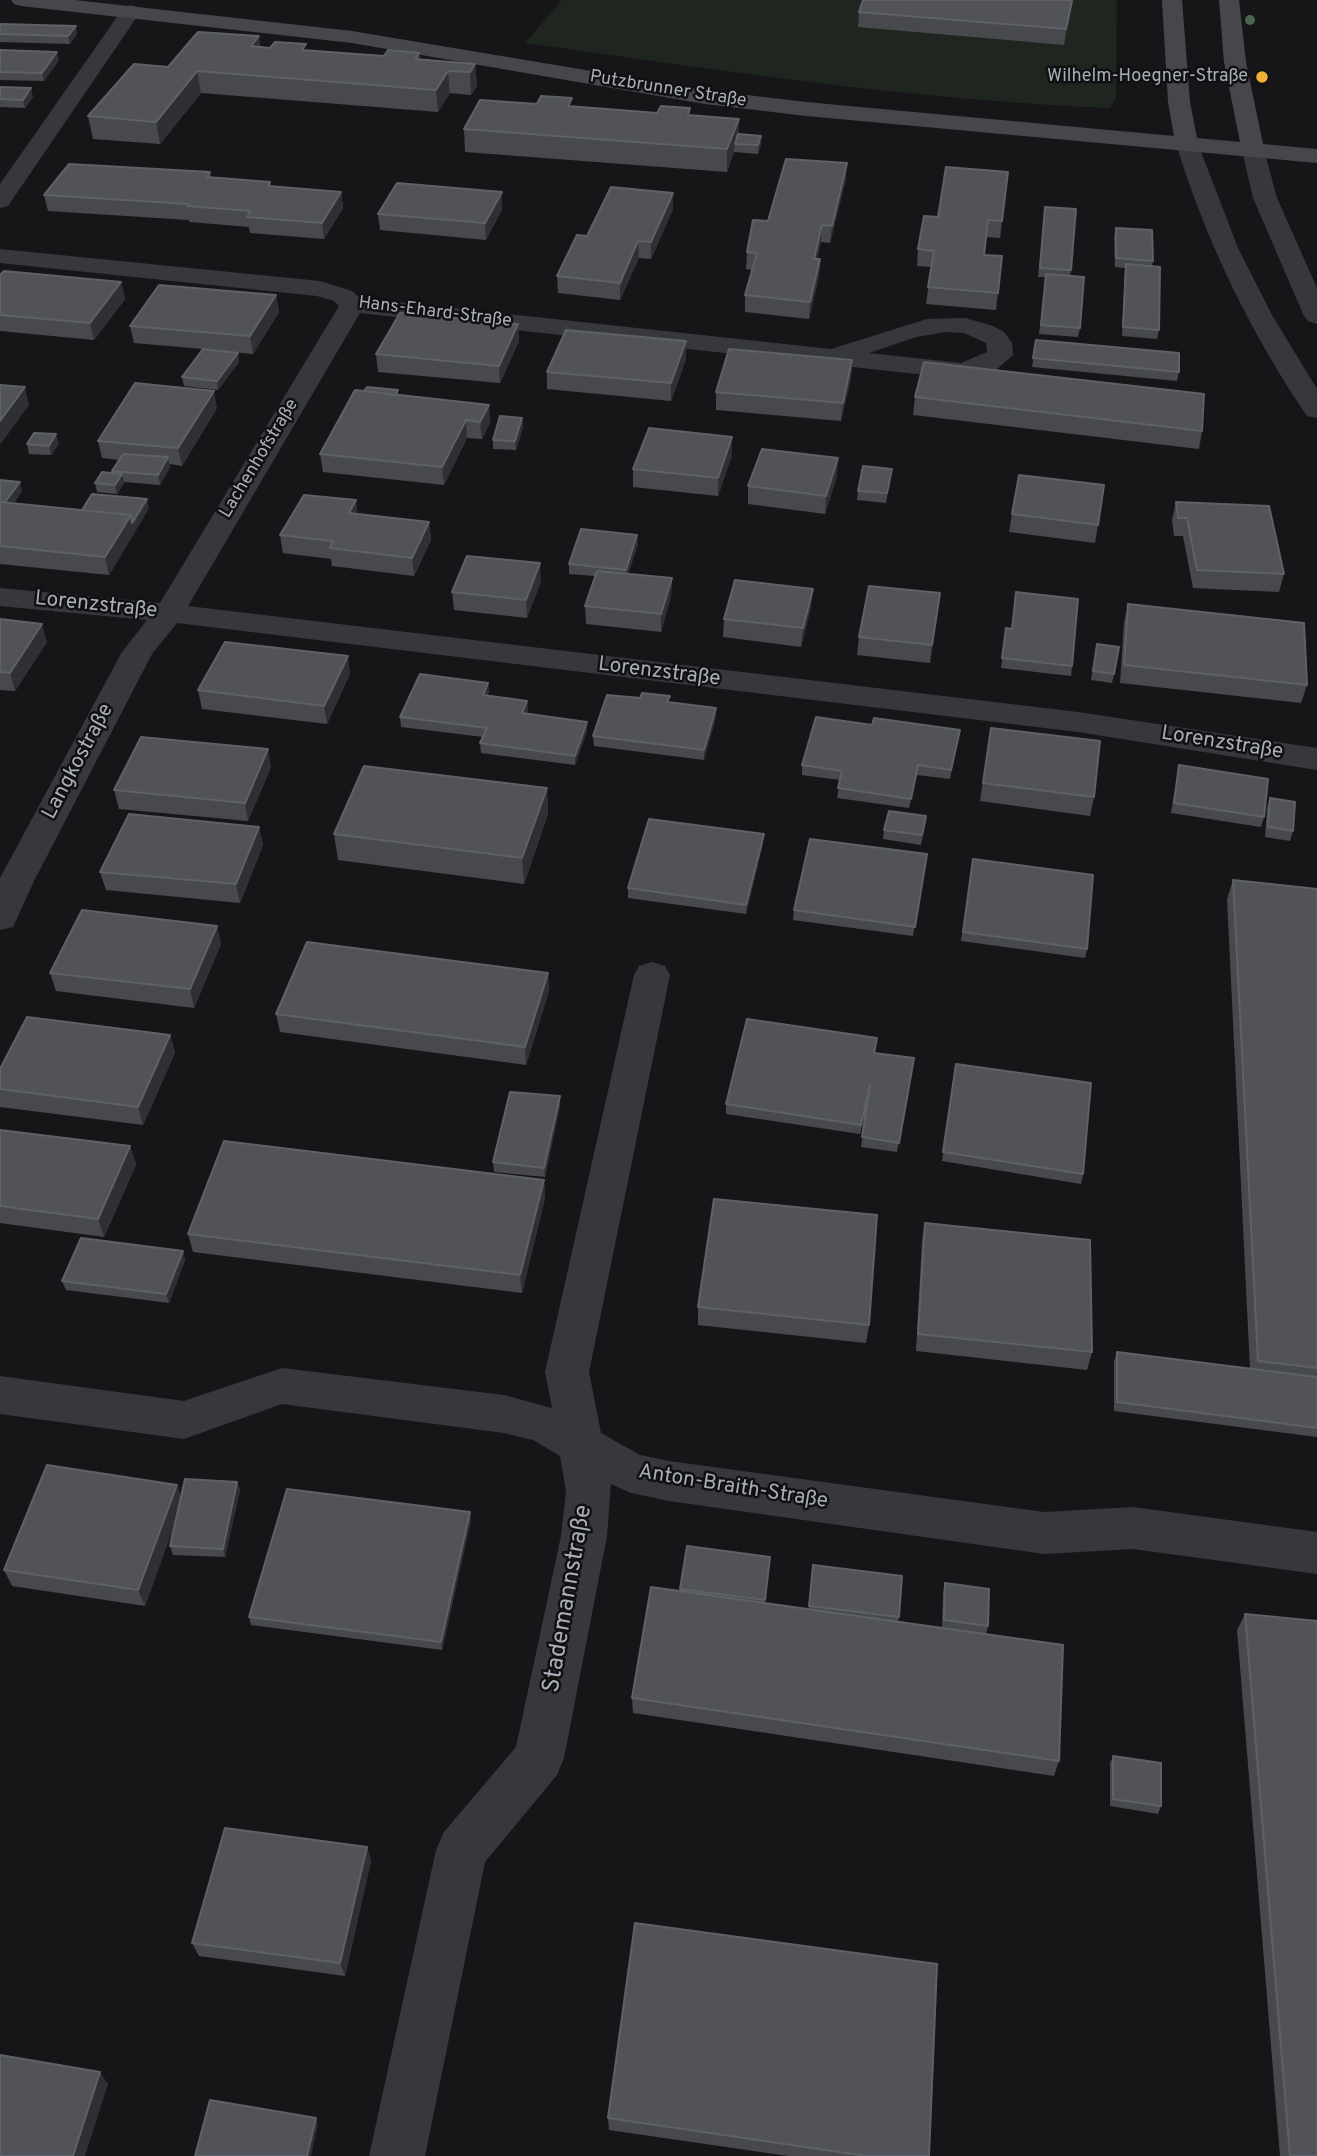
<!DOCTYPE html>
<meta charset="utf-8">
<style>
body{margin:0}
canvas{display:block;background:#161618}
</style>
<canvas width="1317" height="2156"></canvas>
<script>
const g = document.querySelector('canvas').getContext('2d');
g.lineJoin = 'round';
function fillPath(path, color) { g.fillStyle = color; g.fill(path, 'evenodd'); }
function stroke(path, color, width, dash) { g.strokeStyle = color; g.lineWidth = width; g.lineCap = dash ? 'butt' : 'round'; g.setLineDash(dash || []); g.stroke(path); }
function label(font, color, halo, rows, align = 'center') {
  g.font = font + ' Overpass,sans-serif'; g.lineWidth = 5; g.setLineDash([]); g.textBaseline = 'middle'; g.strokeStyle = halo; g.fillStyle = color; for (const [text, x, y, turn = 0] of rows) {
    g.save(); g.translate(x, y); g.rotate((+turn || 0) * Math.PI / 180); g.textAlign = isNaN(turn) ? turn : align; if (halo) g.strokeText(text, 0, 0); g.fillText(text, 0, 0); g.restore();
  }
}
fillPath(new Path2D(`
 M562 0H1117L1116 100 1109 108C913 100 719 70 525 43Z`), '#1e261f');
fillPath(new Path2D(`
 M131 5 138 7 141 11 8 206 0 208V184L124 7Z
 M1187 137 1195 139 1198 144 1238 248 1272 315 1317 389V418L1307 416C1250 332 1206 241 1176 144L1179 139Z
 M1253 143 1261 145 1264 150 1277 198 1317 288V324L1308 321 1304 316 1253 198 1242 150 1245 145Z
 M0 249 320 281 352 291 360 298 831 349 927 319 965 318 993 326 1004 332 1012 343 1013 355 997 369 962 379 360 313 188 606 1078 712 1317 748V770L1078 732 177 623 152 654 34 881 13 927 0 930V878L122 652 147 620 0 606V588L160 603 339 306 334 301 317 296 0 263ZM946 332 964 333 986 343 987 352 961 363 869 353 916 337Z
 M652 962 665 966 670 975 589 1372 601 1433 640 1455 669 1461 1044 1512 1133 1507 1317 1532V1574L1133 1549 1044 1554 669 1501 631 1493 611 1484 607 1536 564 1758 557 1775 485 1862 425 2156H369L436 1850 444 1832 516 1747 561 1536 566 1491 560 1456 533 1440 504 1433 282 1404 184 1439 0 1414V1376L184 1401 282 1368 504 1395 552 1408 545 1372 634 975 639 966Z`), '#37383d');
fillPath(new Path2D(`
 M11 0H75L352 31 705 90 806 102 1174 136 1168 102 1162 0H1182L1190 102 1197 138 1240 142 1224 62 1219 0H1239L1246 62 1263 144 1317 149V163L806 116 705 104 352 43 21 6 14 4Z`), '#45474d');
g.fillStyle = '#506452';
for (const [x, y] of [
 [1250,20]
]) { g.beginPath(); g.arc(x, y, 5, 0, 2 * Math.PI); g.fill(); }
fillPath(new Path2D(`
 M1073 0 1064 45 858 27 859 12Z
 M0 24 77 34 70 44 0 42Z
 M261 47 384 56 419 53 420 60 475 64 477 86 471 95 450 93 438 112 201 93 160 144 93 139 88 116 168 67Z
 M0 50 59 60 44 81 0 80Z
 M0 87 33 97 25 108 0 107Z
 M572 106 690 115 738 134 761 144 758 154 734 152V151L727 172 465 152 464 129Z
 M210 172 211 177 270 182 271 186 341 192 343 208 324 239 250 233 249 227 189 222V220L48 211 44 195Z
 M1008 172 1000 238 986 237 984 255 1002 256 996 310 926 304 931 267 917 266 918 249 938 217Z
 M846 179 830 243 821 242 817 259H820L819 276 809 319 745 312V295L752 270 746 269 747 252 768 221Z
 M673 193V209L651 259 639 258 620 300 558 293 557 276 587 236Z
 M502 209 486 240 380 230 378 214Z
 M1044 215 1071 270 1070 276 1080 328 1078 337 1039 334 1046 277H1038Z
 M1116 228 1153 261 1152 266 1159 330 1157 339 1122 336 1125 268 1115 267 1114 236Z
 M0 275 121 282 125 299 94 340 0 331Z
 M276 295 279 312 253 354 210 350 238 353 239 362 218 390 184 386 182 377 203 349 134 343 130 326Z
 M518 324 519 341 500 383 378 372 376 354Z
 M1036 340 1179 372 1177 381 1032 367Z
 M686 341V359L671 401 547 389V372Z
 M852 360 851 378 841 421 716 410V392Z
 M915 397 1202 431 1199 449 913 415Z
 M489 405 490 423 482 439 467 438 444 485 323 472 320 454Z
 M217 408 182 466 170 464V467L160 485 124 482V483L117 494 97 492 95 483 112 473V471L119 460 102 458 98 441Z
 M522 418 523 427 516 450 493 449V440Z
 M732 437V455L718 496 633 487V469Z
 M59 443 51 455 29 454 27 444Z
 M892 469 886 503 857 500 858 491Z
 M837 476 825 514 748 504V486Z
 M0 480 22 491 14 503 82 510 149 508 109 575 0 564Z
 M1176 502 1284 574 1279 592 1193 588 1183 536H1174L1172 520Z
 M358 514 429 522 431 540 414 576 332 566 331 559 283 553 280 535Z
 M1012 514 1098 525 1095 543 1009 532Z
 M638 544 628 574 672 578 671 596 661 632 586 624 585 606 595 576 569 574V564Z
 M541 581 527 618 454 610 452 592Z
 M940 593 930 663 857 655 859 637Z
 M1128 604 1307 685 1301 703 1120 683 1124 622Z
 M811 607 801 647 723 637 724 619Z
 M0 619 47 642 15 691 0 690Z
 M1006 628 1012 629 1072 666 1071 676 1001 668Z
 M1097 644 1114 674 1112 683 1091 680Z
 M350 674 327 724 202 709 198 690Z
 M488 683 489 692 487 696 527 701 528 711 527 714 587 731 575 765 481 753 480 743 483 737 401 727 400 717Z
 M670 702 716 717 704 760 594 746 593 736Z
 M991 728 1094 797 1090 816 980 801Z
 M958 739 950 779 917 775 909 808 837 798 840 780 802 775V765Z
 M1179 765 1264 817 1261 827 1171 813Z
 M271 767 248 821 119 809 114 790Z
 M547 788 548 814 524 884 338 860 334 834Z
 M1270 798 1293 831 1290 841 1265 837 1267 807Z
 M925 825 921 845 883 839 884 830Z
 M259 827 263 845 240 903 106 890 100 872Z
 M763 843 746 914 628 898V888Z
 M927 854 913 936 793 920 794 910Z
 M973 859 1087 949 1085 958 961 941Z
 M1233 880 1317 889V1437L1114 1411V1361L1117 1352 1250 1369 1227 899Z
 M217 926 221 944 194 1008 56 991 50 973Z
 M548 973 549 991 526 1065 280 1032 276 1014Z
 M170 1035 175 1053 143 1125 0 1107V1069Z
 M875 1053 914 1058 897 1152 861 1147 868 1099 860 1134 726 1114V1104Z
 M956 1064 1083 1174 1081 1184 942 1161Z
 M560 1096V1106L545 1177 494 1172 493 1162Z
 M0 1130 130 1146 136 1165 104 1237 0 1223Z
 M544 1180 545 1198 522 1293 193 1252 188 1234Z
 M925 1223 1092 1352 1087 1370 916 1351 922 1241Z
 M183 1251 185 1260 169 1303 66 1290 62 1281Z
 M698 1307 869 1325 866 1343 698 1325Z
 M237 1482 240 1490 225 1557 173 1555 170 1546 176 1519 145 1606 12 1586 4 1570 181 1497Z
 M471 1520 442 1650 251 1625 249 1617Z
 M687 1546 770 1557 765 1603 809 1609 813 1565 899 1617 898 1622 942 1628 943 1592 945 1583 988 1626 986 1634 1059 1761 1054 1776 633 1713 632 1698 680 1591Z
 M1245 1614 1317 2156H1280L1237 1630Z
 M1113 1756 1161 1806 1158 1814 1110 1806V1763Z
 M367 1847 371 1861 345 1976 199 1956 192 1943Z
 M608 2118 929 2156H788L609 2130Z`), '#47494d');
fillPath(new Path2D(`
 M1072 0H1073L1064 45 1066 29Z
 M76 26 77 34 70 44 68 36Z
 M259 36 262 58 251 46Z
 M57 52 59 60 44 81 42 73Z
 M475 64 477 86 471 95 470 72Z
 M197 71 201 93 160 144 156 122Z
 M448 71 450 93 438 112 436 90Z
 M31 88 33 97 25 108 23 100Z
 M739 119 738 141 735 144 734 151 727 172V149Z
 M761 136V144L758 154V145Z
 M847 163 846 179 830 243 832 226Z
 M341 192 343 208 324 239 322 223Z
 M502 192V209L486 240 485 223Z
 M673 193V209L651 259V242Z
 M822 225 821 242 813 276 814 259Z
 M638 241 639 258 620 300V283Z
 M820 259 819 276 809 319 810 302Z
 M121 282 125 299 94 340 90 323Z
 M276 295 279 312 253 354 250 336Z
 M518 324 519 341 500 383 499 366Z
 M686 341V359L671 401V383Z
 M238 353 239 362 218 390 217 381Z
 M852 360 851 378 841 421 843 403Z
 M25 387 29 405 0 445V421Z
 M214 391 217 408 182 466 178 448Z
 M489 405 490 423 482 439 480 422Z
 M522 418 523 427 516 450 515 441Z
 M466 420 467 438 444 485 442 467Z
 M56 434 59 443 51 455 49 446Z
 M732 437V455L718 496V478Z
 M168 457 170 467 160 485 158 475Z
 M838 458 837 476 825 514 826 496Z
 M122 474 124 483 117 494 115 485Z
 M20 482 22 491 8 512 5 502Z
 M147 499 149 508 109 575 105 557 131 515Z
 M356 500 358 518 349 513Z
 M429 522 431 540 414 576 412 558Z
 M637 535 638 544 626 580V570Z
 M540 563 541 581 527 618 526 600Z
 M672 578 671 596 661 632V614Z
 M813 589 811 607 801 647 803 628Z
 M940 593 938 611 930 663 932 645Z
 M42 624 47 642 15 691 10 673Z
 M348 656 350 674 327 724 324 706Z
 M488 683 489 692 483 705V695Z
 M527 701 528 711 523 723 522 713Z
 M716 708V717L704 760V750Z
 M587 722V731L575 765V756Z
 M268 749 271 767 248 821 245 803Z
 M547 788 548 814 524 884 522 858Z
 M259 827 263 845 240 903 236 884Z
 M764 834 763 843 746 914V905Z
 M217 926 221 944 194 1008 190 989Z
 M548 973 549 991 526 1065 525 1047Z
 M170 1035 175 1053 143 1125 138 1107Z
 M560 1096V1106L545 1177 544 1168Z
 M130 1146 136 1165 104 1237 98 1219Z
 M544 1180 545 1198 522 1293 520 1275Z
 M183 1251 185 1260 169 1303 166 1294Z
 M237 1482 240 1490 225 1557 223 1549Z
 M177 1485 183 1502 145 1606 138 1590Z
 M470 1512 471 1520 442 1650 441 1642Z
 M367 1847 371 1861 345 1976 340 1963Z
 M100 2072 108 2084 85 2156H73Z
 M316 2118 318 2124 311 2156H307Z`), '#2f3033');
const building = new Path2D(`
 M863 0H1072L1066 29 859 12Z
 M0 24 76 26 68 36 0 34Z
 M198 32 259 36 251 46 270 48 275 42 306 44 302 50 384 56 388 50 419 53 415 59 475 64 470 72 448 71 436 90 197 71 156 122 88 116 134 64 168 67Z
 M0 50 57 52 42 73 0 72Z
 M0 87 31 88 23 100 0 99Z
 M541 96 572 98 568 106 657 113 661 106 690 108 688 115 739 119 727 149 464 129 480 100 537 104Z
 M738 134 761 136 758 145 735 144Z
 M786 159 847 163 832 226 822 225 814 259H820L810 302 745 295 757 253 747 252 753 220 768 221Z
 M69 164 210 172 207 177 270 182 268 186 341 192 322 223 247 217 251 211 187 206 188 204 44 195Z
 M946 167 1008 172 1002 221 988 220 984 255 1002 256 998 293 928 287 934 251 918 249 924 216 938 217Z
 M397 183 502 192 485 223 378 214Z
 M611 187 673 193 651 242 638 241 620 283 557 276 577 235 587 236Z
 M1045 207 1076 209 1071 270 1040 268Z
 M1116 228 1152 230 1153 261 1116 258Z
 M1126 264 1160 267 1159 330 1123 327Z
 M4 271 121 282 90 323 0 315V275Z
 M1046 274 1084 277 1080 328 1041 325Z
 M159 285 276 295 250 336 130 326Z
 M400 313 518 324 499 366 376 354Z
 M566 330 686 341 671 383 547 372Z
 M1036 340 1179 353V372L1033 358Z
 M203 349 238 353 217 381 182 377Z
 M729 349 852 360 843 403 716 392Z
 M924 362 1204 394 1202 431 915 397Z
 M135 383 214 391 178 448 98 441Z
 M0 385 25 387 0 421Z
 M367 387 398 390 396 395 364 391Z
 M355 390 489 405 480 422 466 420 442 467 320 454Z
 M500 416 522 418 515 441 493 440Z
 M649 428 732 437 718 478 633 469Z
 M34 433 56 434 49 446 27 444Z
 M762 449 838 458 826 496 748 486Z
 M123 454 168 457 158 475 112 471Z
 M863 466 892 469 887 493 858 491Z
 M102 472 122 474 115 485 95 483Z
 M1019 475 1104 485 1098 525 1012 514Z
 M0 480 20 482 5 502H0Z
 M92 494 147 499 132 523 131 515 82 510Z
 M304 495 356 500 349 513 429 522 412 558 330 548 333 541 280 535Z
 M0 502 131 515 105 557 0 546Z
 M1176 502 1269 506 1284 574 1197 570 1187 518H1178Z
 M581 529 637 535 626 570 569 564Z
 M467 556 540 563 526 600 452 592Z
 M597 571 672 578 661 614 585 606Z
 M735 580 813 589 803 628 724 619Z
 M869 586 940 593 932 645 859 637Z
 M1016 592 1078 599 1072 666 1002 658 1006 628 1012 629Z
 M1128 604 1304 623 1307 685 1124 665Z
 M0 619 42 624 10 673 0 672Z
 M225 642 348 656 324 706 198 690Z
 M1097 644 1119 647 1114 674 1093 671Z
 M420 674 488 683 483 695 527 701 522 713 587 722 575 756 480 743 487 728 400 717Z
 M642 693 670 696 667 702 716 708 704 750 593 736 607 695 640 698Z
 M816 717 872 725 874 718 960 730 951 770 918 765 911 799 838 788 842 771 802 765Z
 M991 728 1100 741 1094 797 983 783Z
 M141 737 268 749 245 803 114 790Z
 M1179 765 1268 779 1264 817 1174 803Z
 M364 766 547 788 522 858 334 834Z
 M1270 798 1295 802 1293 831 1268 827Z
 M889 811 926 816 922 835 884 830Z
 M129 814 259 827 236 884 100 872Z
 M649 819 764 834 746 905 628 888Z
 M810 839 927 854 915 927 794 910Z
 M973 859 1093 875 1087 949 963 932Z
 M1233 880 1317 889V1368L1258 1361Z
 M82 910 217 926 190 989 50 973Z
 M307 942 548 973 525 1047 276 1014Z
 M27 1017 170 1035 138 1107 0 1089V1069Z
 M747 1019 877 1038 874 1053 914 1058 899 1143 862 1137 870 1085 861 1125 726 1104Z
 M956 1064 1091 1083 1083 1174 943 1152Z
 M510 1092 560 1096 544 1168 493 1162Z
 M0 1130 130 1146 98 1219 0 1206Z
 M224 1141 544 1180 520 1275 188 1234Z
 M714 1199 877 1215 869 1325 698 1307Z
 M925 1223 1090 1240 1092 1352 918 1334Z
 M81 1238 183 1251 166 1294 62 1281Z
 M1117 1352 1317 1377V1428L1117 1402Z
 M47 1465 177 1485 138 1590 4 1570Z
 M185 1479 237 1482 223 1549 170 1546Z
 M287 1489 470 1512 441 1642 249 1617Z
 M687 1546 770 1557 765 1600 680 1589Z
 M813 1565 902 1576 899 1617 809 1606Z
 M945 1583 989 1589 988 1626 944 1620Z
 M651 1587 1063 1645 1059 1761 632 1698Z
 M1245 1614 1317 1621V2156H1290Z
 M1113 1756 1161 1763V1806L1113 1799Z
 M225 1828 367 1847 340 1963 192 1943Z
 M635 1923 937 1964 929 2156H866L608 2118Z
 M0 2055 100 2072 73 2156H0Z
 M210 2100 316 2118 307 2156H195Z`);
fillPath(building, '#525359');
stroke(building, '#5f6168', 2);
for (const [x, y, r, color] of [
 [1262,77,7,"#f2b134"]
]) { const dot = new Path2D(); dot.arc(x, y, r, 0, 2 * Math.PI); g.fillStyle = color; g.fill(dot); stroke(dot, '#111113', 2.5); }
label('18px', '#a8adb8', '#111113', [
 ["Wilhelm-Hoegner-Straße",1248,77]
], 'right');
label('18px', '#a8adb8', '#111113', [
 ["Putzbrunner Straße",668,90,9],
 ["Hans-Ehard-Straße",435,313,7],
 ["Lachenhofstraße",260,459,-59]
]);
label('21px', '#a8adb8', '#111113', [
 ["Lorenzstraße",96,606,6],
 ["Lorenzstraße",659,673,7],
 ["Lorenzstraße",1222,744,9],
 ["Langkostraße",79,762,-62],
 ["Anton-Braith-Straße",733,1488,9]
]);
label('24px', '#a8adb8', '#111113', [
 ["Stademannstraße",569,1599,-80]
]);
</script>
